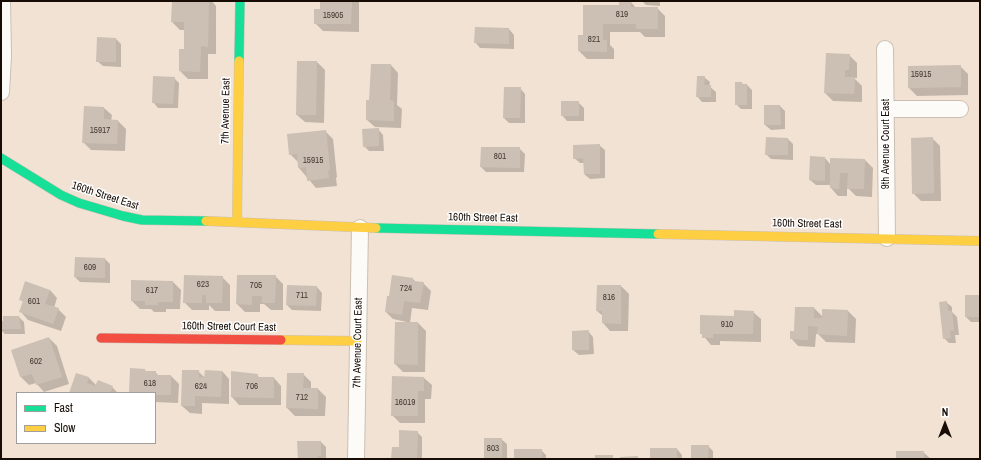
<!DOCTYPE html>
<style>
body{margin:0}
#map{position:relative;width:981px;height:460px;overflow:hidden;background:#f2e2d3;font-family:"Archivo Narrow",sans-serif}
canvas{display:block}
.frame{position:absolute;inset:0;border:2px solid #170d05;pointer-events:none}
.legend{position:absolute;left:16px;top:392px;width:140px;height:52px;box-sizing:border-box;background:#fff;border:1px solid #a29e9b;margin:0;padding:5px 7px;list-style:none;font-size:12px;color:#170d05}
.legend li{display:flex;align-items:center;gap:8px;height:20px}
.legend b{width:20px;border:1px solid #a29e9b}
.north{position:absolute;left:925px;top:404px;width:40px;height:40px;-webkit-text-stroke:3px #fff;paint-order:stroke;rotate:0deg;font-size:11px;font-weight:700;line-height:16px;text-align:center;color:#170d05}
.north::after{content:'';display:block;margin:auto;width:14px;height:18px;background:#170d05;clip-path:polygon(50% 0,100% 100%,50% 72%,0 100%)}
</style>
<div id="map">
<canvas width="981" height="460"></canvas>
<div class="frame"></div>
<ul class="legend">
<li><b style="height:5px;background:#16e098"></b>Fast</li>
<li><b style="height:5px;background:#ffcf43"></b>Slow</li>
</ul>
<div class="north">N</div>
</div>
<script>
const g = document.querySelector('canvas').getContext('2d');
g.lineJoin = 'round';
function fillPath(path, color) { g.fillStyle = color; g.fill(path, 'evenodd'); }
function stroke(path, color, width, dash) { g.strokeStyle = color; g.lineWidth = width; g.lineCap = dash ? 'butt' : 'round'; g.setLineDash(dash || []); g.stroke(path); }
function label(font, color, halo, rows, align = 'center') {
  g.font = font + ' "Archivo Narrow",sans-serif'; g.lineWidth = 3; g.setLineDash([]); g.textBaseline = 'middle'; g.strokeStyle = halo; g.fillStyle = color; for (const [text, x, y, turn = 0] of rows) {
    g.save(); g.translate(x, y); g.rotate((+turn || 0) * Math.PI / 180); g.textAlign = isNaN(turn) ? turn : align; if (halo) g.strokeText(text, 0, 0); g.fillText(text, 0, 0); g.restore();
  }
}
fillPath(new Path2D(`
 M173 1H212L216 6V54H208V79H188L180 71 185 50V30H180L172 22Z
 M321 1H359V32L323 31 315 23 320 10Z
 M642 1H660V6L646 5Z
 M631 2 636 8H657L665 16V37H645L640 32H610V45L614 49V59H587L579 51 584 36 620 6Z
 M509 29 514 35V49L480 48 475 42Z
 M98 38 116 39 121 44V67L103 66 97 61Z
 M849 55 857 63V78H854L862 86V102L833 101 825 93Z
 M298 62H317L325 70 324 123 305 122 297 115Z
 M391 65 398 73 397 105 402 109 401 128 375 127 367 120 370 101Z
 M960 66 968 74V95L917 96 909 88Z
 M704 77 710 82 709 86 716 92V102H702L697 96Z
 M174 78 179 83 178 108H158L153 102Z
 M742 83 744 85H747L752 90V109H741L736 104Z
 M520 88 525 94V123H509L504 118Z
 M578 102 584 108V121H567L562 115Z
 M780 106 785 111V129L771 130 765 125Z
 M104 108 112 115 111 121H118L126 129 125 151 91 150 83 142Z
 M378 129 383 135 384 151H369L364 146Z
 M325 131 333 139 337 177 336 178 337 186 316 188 299 168 298 162 290 154Z
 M767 138 788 139 793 144V160L771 159 766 154Z
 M932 138 940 146 941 201H921L913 193Z
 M599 145 605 150V178L590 179 584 174V163H580L574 158Z
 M519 148 525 154 524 172H486L481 167Z
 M825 158 831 165 865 160 873 168 872 197 856 196 847 187V196H838L831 188V185H816L810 180Z
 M76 258 105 259 110 264V283L80 282 75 277Z
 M275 276 283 284V310H271L264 304H260V312H245L237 304Z
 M222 277 230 285V311H215L209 305V310H192L184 302Z
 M413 279 416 282 423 283 431 291 428 310 412 308 410 323H418L426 331 425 372H403L395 364 396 323H407V322L393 319 386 312Z
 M173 282 181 290 180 309H166V312H154L151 309H140L132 301Z
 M621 286 629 294 628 331H610L603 323V316L597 311Z
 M317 287 322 293 321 311 292 310 287 305Z
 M50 290 57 298 54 308 58 309 66 317 61 331 28 320 21 312 24 303 20 299Z
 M980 296V322H971L966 317Z
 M946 302 952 307V312L957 317 959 335H955L956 343H949L944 338Z
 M814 308 823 317 848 311 856 319 855 343 826 342 818 334H816L815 347 798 346 791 338Z
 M753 312 761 319V342L720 341V345H711L701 333 735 317Z
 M19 317 24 322 25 334H5L1 330V322Z
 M588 331 593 337 594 354 579 355 573 350Z
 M49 338 57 346 69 384 44 392 36 383 29 385 21 377 13 350Z
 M131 369 145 370 147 372H155L159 376H171L179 384 178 403 155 402V393H130Z
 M198 371 205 378 222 371 229 379V404L202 403V414L190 413 182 406Z
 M77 374 89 378 97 386 112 387 118 393H70Z
 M303 374 311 382V389H318L326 397 325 416H295L287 408Z
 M257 375 260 378H274L281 386V405H239L232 397Z
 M424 378 432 385 431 399H425V423H400L392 415Z
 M417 432 422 437V459H392L400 448Z
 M501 439 507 444V459H485Z
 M321 442 326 447V459H299Z
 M708 446 713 451V459H692Z
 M677 449 682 455V459H651Z
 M541 450 546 455V459H515Z
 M923 452 931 459H897Z`), '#0003');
fillPath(new Path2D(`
 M172 1H209L208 47 201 46 200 72 179 71V49H184V22H171Z
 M320 1H352L351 24H314V9H320Z
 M619 1H631V7H658V29H636V24H603V40H607V52L578 51V35H583V5H619Z
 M475 27 509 28V44L474 43Z
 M97 37 116 38V62H96Z
 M826 53 850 54 849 70H845V77H855L854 94 824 93Z
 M297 61H317L316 115H296Z
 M371 64H391L390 100 394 101V121L366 120V100H369Z
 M961 65V87L908 88V66Z
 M153 76 175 77 173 104 152 103Z
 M697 76H705L704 85H711V97H696Z
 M735 82H742V84H747V105H735Z
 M504 87H521L520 118H503Z
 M561 101H579V116H561Z
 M764 105H780L781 125H764Z
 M84 106 104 107V119L118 120 117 144 82 143Z
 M379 128V146L363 147 362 129Z
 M326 130 330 170H328L329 178 307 181 306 167 298 168 297 154 289 155 287 134Z
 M766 137 788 138V155H765Z
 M933 137 934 193 912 194 911 138Z
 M600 144V174H584L583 158 573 159V145Z
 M481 147H520V168L480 167Z
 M810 156 825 157V181L809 180Z
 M830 158 865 159 864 189H847L848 173H840L839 189 830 188Z
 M75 257 105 258V278L74 277Z
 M184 275 223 276 222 303H206V295H202V303H183Z
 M237 275H276L275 303H262V296H252V305L236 304Z
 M392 275 413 278V281L424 282 420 303 404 301 402 315 385 312 387 296H389Z
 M131 280 173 281V302H158V305H145V301H131Z
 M25 281 50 290 45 304 59 308 53 324 19 312 23 301 19 300Z
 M287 285 317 286 316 306 286 305Z
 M597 285H621V324L602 323V311H596Z
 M965 295H980V317H965Z
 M947 301 948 311H952L954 330 950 331 951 338 943 339 939 302Z
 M795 307H814V318H822V309L848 310 847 336 817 334 818 327 808 326V340L790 339V331H794Z
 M734 310 754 311 753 334H713V338H702V334H700V315L734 316Z
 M3 316H19L21 329H1V321H3Z
 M395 322H418V365L394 364Z
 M589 330V350H572V331Z
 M49 337 62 377 36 385 32 374 20 377 11 350Z
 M130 368 145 369V371H156V375H171V395H155V393H129Z
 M182 370H199V377L204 378 205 370 222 371 221 397 195 396V406H181Z
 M231 371 258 374V377H274V398L231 397Z
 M76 373 89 377 87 383 95 386 98 380 113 386 110 393H69Z
 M287 373H304L303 388H318V409L286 408Z
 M392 376 424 377V391H418V416H391Z
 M399 430 418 431 417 459H391L392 447H399Z
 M484 438H502V459H484Z
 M297 441H321V456H318V459H298Z
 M691 445H709L708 459H691Z
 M650 448H677V459H650Z
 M514 449H542V459H514Z
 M896 451H924V459H896Z
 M595 455H613V459H595Z
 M638 456V459H620V457Z`), '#ccc0b4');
const street = new Path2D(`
 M885 49 887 238
 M1 92 3 56 2 1
 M886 109H960
 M356 459 360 228`);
const fast = new Path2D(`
 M239 61 240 1
 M1 158 61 195 79 203 123 216 142 220 206 221
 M376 228 658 234`);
const slow = new Path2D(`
 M206 221 376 228
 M237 222 239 61
 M658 234 980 241
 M281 340 357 341`);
const jam = new Path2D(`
 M101 338 281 340`);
stroke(street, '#cbbfb3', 18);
stroke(fast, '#cbbfb3', 10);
stroke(slow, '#cbbfb3', 10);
stroke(jam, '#cbbfb3', 10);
stroke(street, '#fdfbf8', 16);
stroke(fast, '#16e098', 9);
stroke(slow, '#ffcf43', 9);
stroke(jam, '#f24e42', 9);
label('9px', '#443a31', null, [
 ["819",622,15],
 ["15905",333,16],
 ["821",594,40],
 ["15915",921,75],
 ["15917",100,131],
 ["801",500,157],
 ["15915",313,161],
 ["609",90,268],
 ["623",203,285],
 ["705",256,286],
 ["724",406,289],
 ["617",152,291],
 ["711",302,296],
 ["816",609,298],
 ["601",34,302],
 ["910",727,325],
 ["602",36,362],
 ["618",150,384],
 ["624",201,387],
 ["706",252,387],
 ["712",302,398],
 ["16019",405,403],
 ["803",493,449]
]);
label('11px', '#170d05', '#fff', [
 ["7th Avenue East",226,111,-89],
 ["9th Avenue Court East",886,144,-90],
 ["160th Street East",105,196,18],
 ["160th Street East",483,218,1],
 ["160th Street East",807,224,1],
 ["160th Street Court East",229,327,1],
 ["7th Avenue Court East",358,343,-89]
]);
</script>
